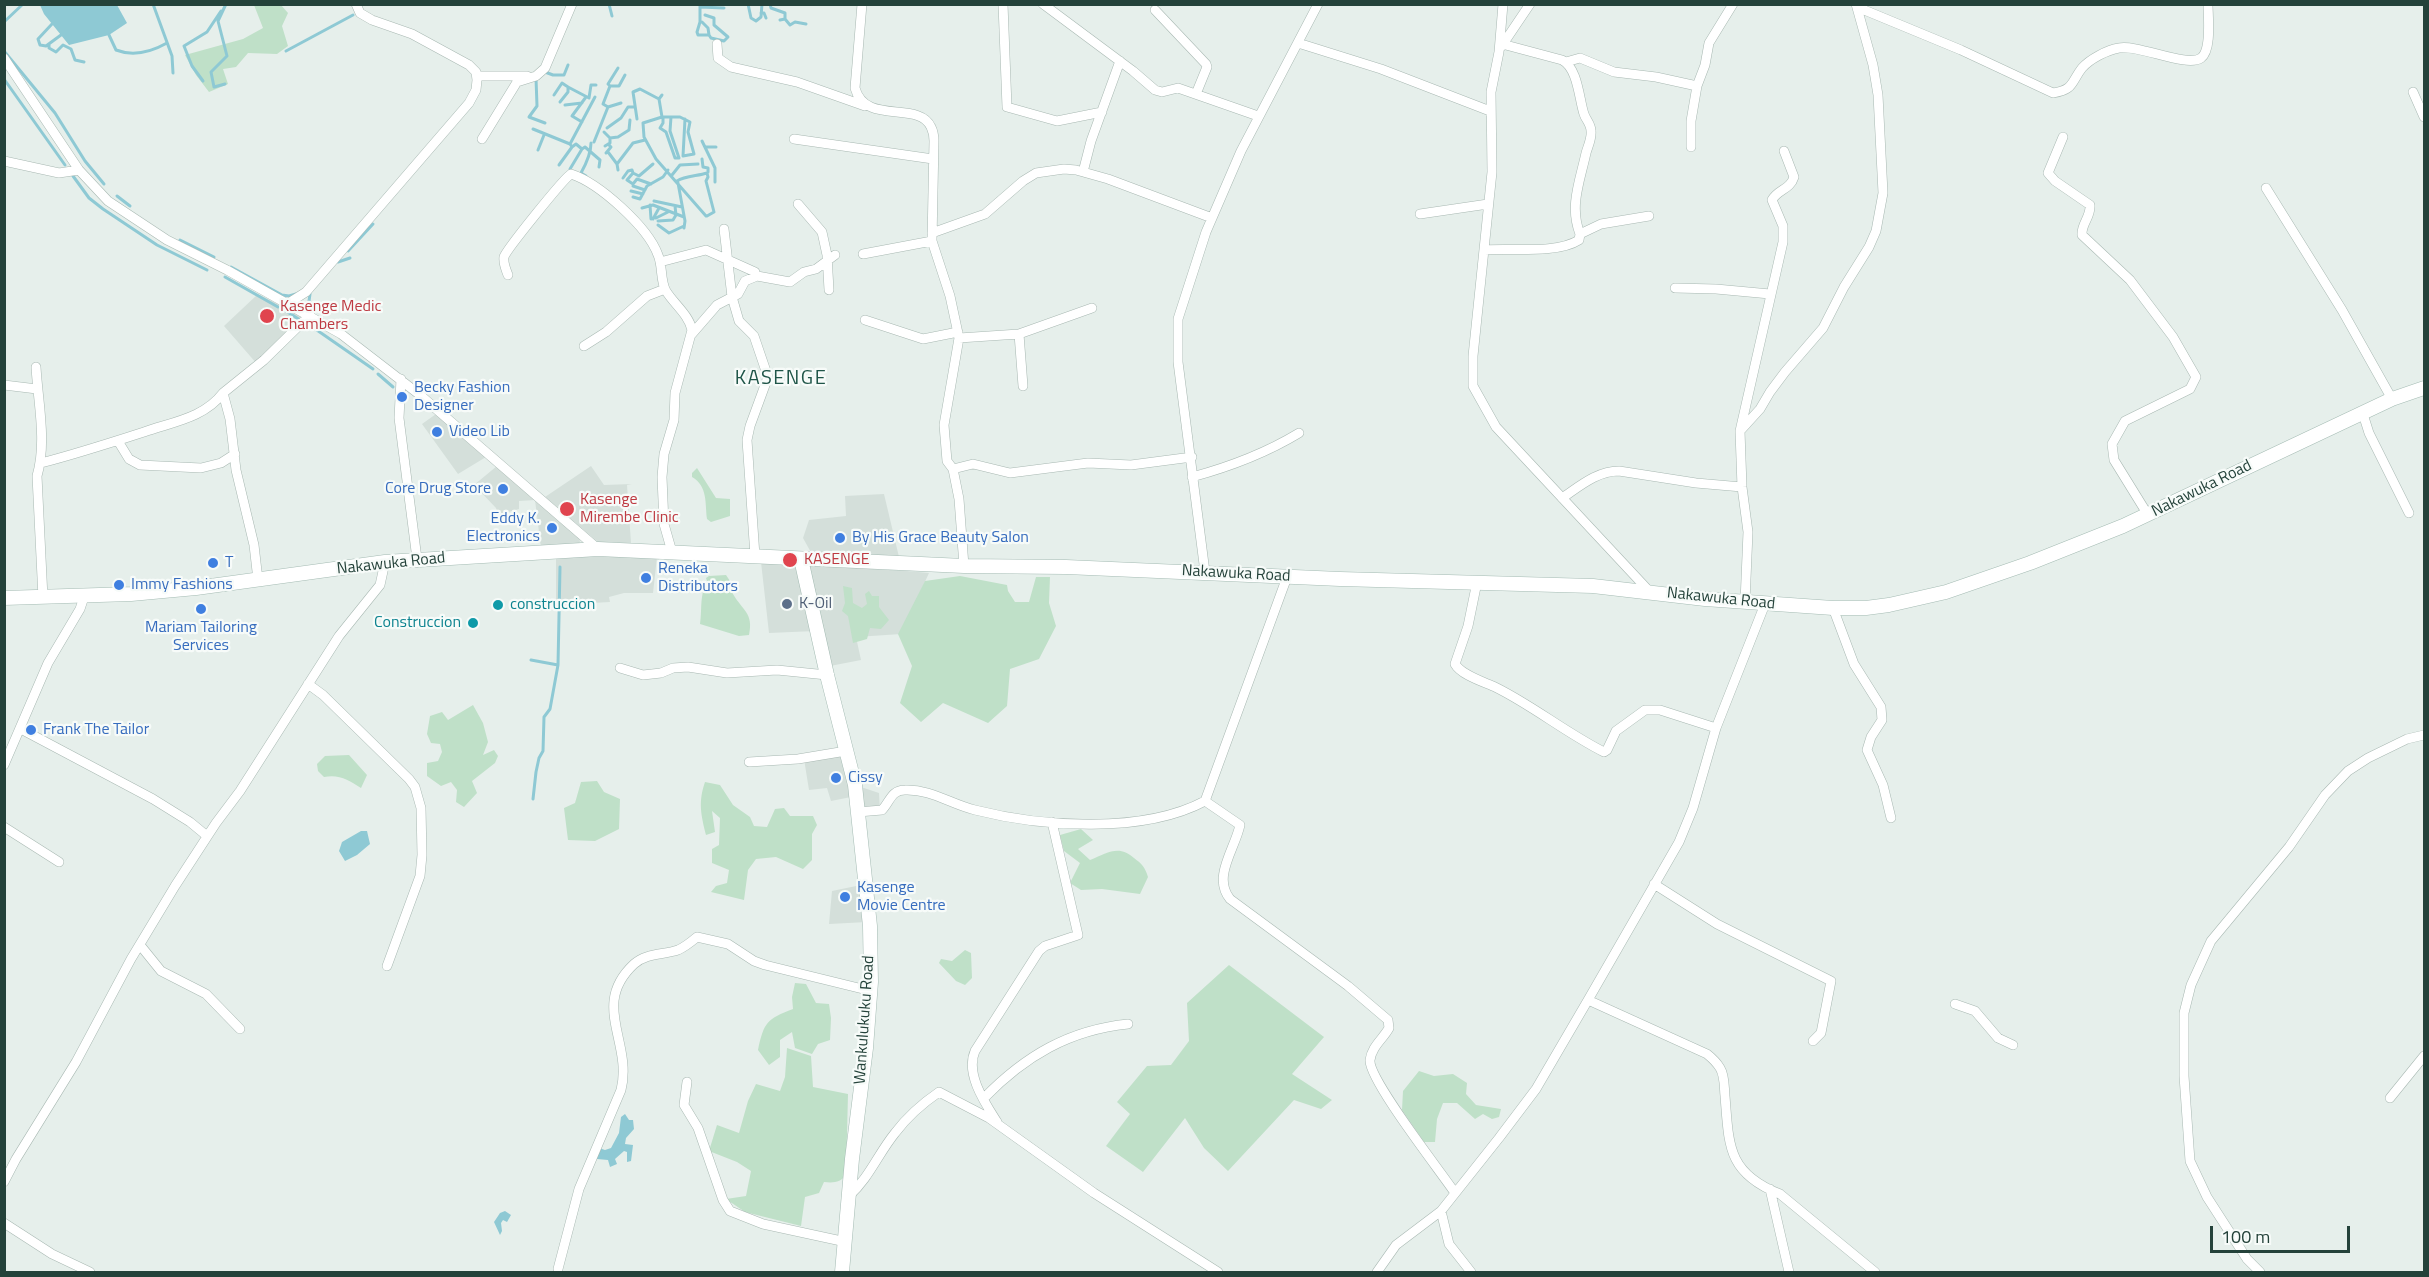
<!DOCTYPE html>
<style>
body{margin:0}
#map{position:relative;width:2429px;height:1277px;overflow:hidden;background:#e6efeb;font-family:"Titillium Web",sans-serif}
canvas{display:block}
.frame{position:absolute;inset:0;border:6px solid #24423a;pointer-events:none}
.scale{position:absolute;left:2210px;top:1226px;width:140px;height:27px;box-sizing:border-box;border:3px solid #24423a;border-top:0;padding-left:8px;font-size:18px;line-height:21px;white-space:nowrap;color:#24423a;-webkit-text-stroke:4px #f7fbf9;paint-order:stroke}
</style>
<div id="map">
<canvas width="2429" height="1277"></canvas>
<div class="frame"></div>
<div class="scale">100 m</div>
</div>
<script>
const g = document.querySelector('canvas').getContext('2d');
g.lineJoin = 'round';
function fillPath(path, color) { g.fillStyle = color; g.fill(path, 'evenodd'); }
function stroke(path, color, width, dash) { g.strokeStyle = color; g.lineWidth = width; g.lineCap = dash ? 'butt' : 'round'; g.setLineDash(dash || []); g.stroke(path); }
function label(font, color, halo, rows, align = 'center') {
  g.font = font + ' "Titillium Web",sans-serif'; g.lineWidth = 4.5; g.setLineDash([]); g.textBaseline = 'middle'; g.strokeStyle = halo; g.fillStyle = color; for (const [text, x, y, turn = 0] of rows) {
    g.save(); g.translate(x, y); g.rotate((+turn || 0) * Math.PI / 180); g.textAlign = isNaN(turn) ? turn : align; if (halo) g.strokeText(text, 0, 0); g.fillText(text, 0, 0); g.restore();
  }
}
fillPath(new Path2D(`
 M258 294 303 317 257 364 224 326Z
 M436 414 486 457 458 474 422 424Z
 M497 466 579 537 580 542 577 546 541 548 535 500 519 501V509L498 515 496 508 474 485Z
 M591 466 604 485 632 484 627 485 631 543 598 542 545 497Z
 M884 494 899 557 813 556 803 538 809 520 846 516 845 496Z
 M580 555 657 557 653 593H624L609 597 610 602 556 605V557Z
 M761 562 798 564 815 631 769 633Z
 M807 565 907 571 929 573 901 634 856 637 861 660 830 666Z
 M841 752 851 797 831 801 827 788 809 790 804 759Z
 M858 786 879 793 880 813H862Z
 M861 885 867 922 829 924 832 891Z`), '#d4dfda');
fillPath(new Path2D(`
 M254 5H281L288 13 282 26 288 46 277 54 248 53 236 67 223 69 228 84 209 92 196 75 185 55 243 39 263 28Z
 M697 468 716 498 730 499V516L711 522 707 519C705 504 708 486 692 477V473Z
 M726 575 734 587 733 594C742 610 754 613 749 635L739 636 700 624C702 610 700 601 704 588L709 587 706 578 709 576Z
 M960 576 1007 585 1008 591 1015 602H1029L1036 577H1050L1049 603 1056 626 1039 659 1010 669 1007 706 988 723 943 703 921 722 900 703 912 666 898 634 925 581Z
 M843 586 852 588 853 603 862 608 867 604 865 594 869 591 872 596H879V607L889 620 881 629 870 628 867 639 853 643 848 616 842 611 845 603Z
 M473 705 483 723 488 742 483 755 494 750 498 756 495 763 472 781 477 793 464 807 456 802 457 790 451 782 441 786 427 776V763L438 761 442 752 440 744 431 743 427 734 430 716 442 712 448 720Z
 M349 755 367 775 361 788C349 780 339 774 324 777L318 771 317 764 325 756Z
 M597 781 604 792 620 799 619 829 595 841 568 840 564 808 575 803 581 782Z
 M705 782 720 785 733 805 750 817 754 826 767 827 775 809 784 808 790 816H813L817 825 812 834V860L803 869 776 857 756 859 748 870 744 900 711 892 716 886 727 883 729 870 712 863V849L719 845 720 818 712 811 715 832 706 835C701 815 698 802 705 782Z
 M1081 829 1093 840 1078 849 1090 860C1107 853 1119 844 1134 858 1142 864 1145 867 1148 877L1140 894 1102 889 1081 890 1070 883 1080 863 1064 851 1060 835Z
 M965 950 971 953 972 978 965 985 956 981 939 963 941 959 952 961Z
 M1229 965 1324 1037 1292 1074 1332 1100 1321 1109 1294 1100 1228 1171 1204 1148 1185 1118 1143 1172 1106 1146 1130 1114 1117 1102 1147 1066 1171 1065 1189 1041 1187 1003Z
 M795 983 806 984 816 1003 829 1004 831 1018 830 1040 818 1044 812 1054 795 1048 792 1032 780 1040V1057L769 1065 758 1050C764 1022 767 1019 793 1009L792 997Z
 M787 1048 811 1056 813 1087 848 1094 846 1174C841 1183 833 1183 824 1182L819 1193 805 1197 801 1226 745 1212 726 1199 746 1196 751 1171 737 1162 709 1151 717 1125 739 1133 748 1101 756 1084 780 1091 785 1077Z
 M1419 1071 1434 1076 1453 1074 1467 1083 1466 1094 1476 1105 1501 1109 1499 1117 1492 1119 1483 1114 1475 1119 1457 1103H1443L1437 1119 1435 1142H1424L1402 1110 1403 1091Z`), '#bfe0c8');
fillPath(new Path2D(`
 M40 5H117L127 23 109 35 69 45 44 14Z
 M361 831H367L370 844 357 855 345 861 339 851 342 842Z
 M625 1114 629 1120H633L634 1129 626 1138 625 1144 633 1145 631 1161 627 1162V1152L624 1151 615 1159 617 1164 610 1167 608 1160 597 1159 591 1152 596 1147 605 1150 611 1148 619 1133 621 1117Z
 M505 1211 511 1215 507 1222 503 1220 501 1223 502 1231 500 1235 494 1222 500 1213Z`), '#8ec9d4');
stroke(new Path2D(`
 M153 4 172 56 173 73
 M609 4 612 16
 M700 4V22L697 32 698 35H709L711 38 724 41 728 37 714 25V18L705 15
 M748 4 751 18 756 21 761 17 762 4
 M770 4 771 8 785 13V19
 M700 7 724 8
 M761 13H764L766 18
 M780 20 785 19 790 25 795 22 806 24
 M4 22 23 4
 M702 22 708 28 709 35
 M52 24 38 39 40 45 46 46 61 35
 M109 35 116 50C134 57 151 52 167 43
 M49 44V48L56 52 63 45 71 49 75 60 84 62
 M4 51 55 113 85 161 104 184
 M286 51 353 15
 M618 68 608 84 610 86H619L625 75
 M545 72 553 75H564L568 65
 M536 78 537 106 529 117 545 123
 M4 79 65 165
 M203 81 192 66 184 46 207 32 221 11
 M225 84 214 87 211 72 227 56 218 21 226 4
 M554 95 562 83 568 87
 M662 95 659 99 662 117 643 123 644 137 656 159 706 216
 M595 97 570 144 572 147 576 144 582 149 585 147 600 160 599 167
 M560 102 568 92V87L589 98 591 85H596
 M565 105 582 103
 M608 107 603 104 610 86
 M662 117H680L690 122 688 132 694 154 683 156 685 119
 M663 117V123L660 128 666 132 675 158H679L670 131 671 117
 M637 119 633 92 640 89 659 99
 M582 122 572 116 586 97
 M607 128 621 118 628 107H635
 M533 129 570 144
 M604 132 610 138V143L605 146
 M610 138 618 137 629 130 630 120
 M702 141 715 168V182
 M594 142 608 107 621 103
 M706 147H716
 M538 150 544 135
 M608 152 617 164 618 170
 M606 153 611 147 608 144
 M702 159 703 167 708 168V172
 M617 164 633 143 645 140
 M559 165 572 147
 M570 169 582 149
 M672 175 680 165 698 164
 M73 176 89 198 103 209 157 245 207 270
 M586 176 581 173C586 164 591 153 591 143
 M623 178 628 171 632 170 633 173
 M677 181C685 176 698 176 707 173L708 177 706 181 714 212 707 216
 M678 183 685 221 684 228
 M651 184 637 179 633 184 627 180 633 173 639 176 653 164
 M633 186 645 190
 M631 191 643 194
 M117 196 130 206
 M633 197 640 199 647 186 663 177 668 170
 M654 201 682 207
 M650 205 651 219
 M642 208 653 205 684 217
 M656 218 668 212
 M653 219 659 208
 M658 221 673 220 676 215 675 206
 M658 225 669 233 684 226
 M180 240 214 257
 M348 251 373 224
 M338 262 350 258
 M231 267 282 295 289 296 296 294
 M225 277 278 307
 M310 294 309 301 315 309
 M286 311 300 320
 M311 326 373 369
 M378 374 393 387
 M531 660 558 665
 M533 799 536 772 539 758 543 751 544 717 550 709 558 665 560 567`), '#8ec9d4', 3);
const street = new Path2D(`
 M862 4 855 88C865 126 919 100 931 127 933 131 934 137 934 141L932 241 950 296 959 338 944 425 947 461 953 469 959 499 964 566
 M1003 4 1007 107 1057 121 1102 112
 M1043 4 1133 71 1155 90 1162 92 1178 88 1258 116
 M1503 4 1499 52 1491 92 1492 172 1473 356V386L1496 427 1649 591
 M1859 5 1857 7 1961 50 2053 93C2074 90 2071 82 2082 68 2090 59 2107 50 2119 48 2138 44 2187 68 2201 58 2212 50 2208 17 2208 4
 M1155 10 1206 64 1207 67 1196 94
 M1298 43 1381 69 1490 111
 M717 44 718 58 731 67 797 82 865 106
 M1502 44 1562 60C1578 68 1579 99 1584 114 1586 120 1591 124 1591 131 1592 138 1588 146 1586 153 1580 181 1569 206 1580 234
 M1501 47 1530 4
 M4 58 79 170 108 201 167 240 227 270 341 334 420 395 598 549
 M1566 62 1580 58 1614 72 1656 77 1697 86
 M477 76H527
 M2413 92 2424 117
 M2063 137 2048 173 2055 181 2090 205C2091 217 2081 224 2082 235L2130 280 2173 337 2196 377 2190 389 2125 421 2112 444 2114 460 2148 515
 M482 139 517 82 536 76 545 68 572 4
 M794 139 933 159
 M1691 147V121L1697 86 1705 65 1709 43 1733 4
 M4 161 59 173 79 170
 M1083 172 1091 141 1120 61
 M2266 188 2342 310 2392 399
 M798 204 822 232 827 255 829 290
 M1420 214 1488 204
 M724 229 732 297 739 321 754 336 768 377 750 426 747 440 755 556
 M932 233 985 214 1023 181 1036 173 1064 169 1076 170 1108 179 1212 218
 M1485 250C1512 248 1557 254 1579 240L1580 234 1601 224 1649 216
 M863 254 932 241
 M660 262 706 250 755 272
 M508 275C506 270 503 263 504 257 506 250 564 178 571 174 599 183 648 227 658 255 663 266 660 281 666 291 674 304 689 315 692 330L675 393 674 420 664 454 662 477 664 524 672 552
 M1675 288 1716 289 1770 294
 M287 304 306 292 469 103 476 90 477 80 476 72 469 65 412 34 372 20 360 13 356 4
 M865 320 923 339 958 332
 M1019 334 1023 386
 M691 335 717 305 738 294 745 281 757 276 790 282 804 272 816 269 835 255
 M959 338 1019 334 1092 308
 M584 346 606 332 647 296 665 289
 M36 367C38 402 47 442 37 476L43 598
 M401 379 399 418 417 559
 M4 385 37 389
 M2363 414 2369 433 2409 513
 M1740 431 1760 409 1770 392 1785 372 1823 328 1844 287 1869 247 1876 231 1883 193 1878 95 1873 65 1856 4
 M118 441 129 459 140 465 201 468 221 463 235 454
 M41 463C76 454 110 443 144 432 172 422 204 418 223 393
 M953 469 973 464 1010 473 1088 463 1131 465 1192 457
 M1192 477C1229 467 1266 453 1299 433
 M1562 498C1580 486 1597 471 1619 471L1696 483 1742 487
 M1205 572 1178 362V319L1206 232 1241 151 1318 4
 M258 580 254 545 236 470 230 419 223 393 264 360 310 315
 M1477 582 1468 626 1455 664C1461 675 1484 682 1495 687 1532 705 1566 733 1604 752L1607 750 1616 731 1645 710H1660L1716 728
 M1745 602 1748 532 1742 487 1740 431 1783 242V226L1772 200C1778 189 1790 190 1794 177L1784 151
 M1833 608 1854 664 1881 707 1882 720 1871 737 1867 750 1883 785 1891 818
 M620 668 643 675 661 673 673 668 688 667 727 673 777 670 827 675
 M308 684 323 695 409 779 415 787 421 808 422 855 420 876 387 966
 M21 729 153 799 190 822 207 836
 M749 762 798 759 846 751
 M4 765 48 663 80 609 84 597
 M1205 801 1240 825C1235 849 1212 877 1230 899L1348 986 1388 1020 1389 1028C1383 1039 1372 1046 1370 1060 1368 1079 1441 1172 1455 1193
 M858 812 882 810C890 802 891 790 905 790 931 789 950 804 975 810 1042 827 1143 834 1205 801L1287 577
 M4 827 59 862
 M1654 884 1717 924 1831 981 1821 1033 1813 1041
 M140 945 161 971 206 994 240 1029
 M1588 1000 1707 1054C1712 1058 1717 1063 1720 1068 1725 1076 1724 1087 1725 1096 1729 1145 1727 1173 1780 1194L1875 1272
 M1955 1004 1975 1011 1998 1038 2013 1045
 M687 1082 684 1105 698 1128 723 1200 730 1211 763 1224 846 1242
 M984 1098C1025 1056 1069 1030 1128 1024
 M2390 1098 2424 1056
 M997 1122C985 1103 965 1074 975 1051L1039 951 1045 946 1078 935 1052 822
 M4 1182 16 1159 76 1062 131 959 175 886 216 823 240 791 339 636 380 585 385 562
 M1770 1189 1789 1272
 M849 1196C869 1178 878 1154 895 1133 907 1117 923 1103 939 1092L989 1118 1094 1193 1218 1272
 M1441 1211 1449 1244 1471 1272
 M4 1223 52 1254 90 1272
 M558 1269 579 1189 621 1090C633 1042 590 1005 634 964 646 953 663 955 678 950 685 947 691 942 697 937L728 944 754 961 765 965 871 991
 M1377 1272 1396 1245 1441 1211 1499 1138 1536 1089 1588 1000 1679 842 1693 808 1716 728 1765 604
 M2260 1272 2247 1259 2207 1197 2190 1161 2184 1076V1013L2191 985 2211 941 2289 847 2325 795 2348 771 2368 758 2407 739 2424 735`);
const secondary = new Path2D(`
 M801 559 827 675 855 785 870 926 871 982 866 1048 852 1159 842 1272
 M4 598 131 594 196 588 385 562 598 549 964 566 1066 567 1340 579 1593 586 1705 599 1833 608H1866L1889 605 1946 592 2030 563 2123 526 2392 399 2424 388`);
stroke(street, '#a8b8b2', 10);
stroke(secondary, '#a4bbb3', 15);
stroke(street, '#fff', 9);
stroke(secondary, '#fff', 14);
for (const [x, y, r, color] of [
 [267,316,8,"#e0444e"],
 [402,397,6,"#3f7fe0"],
 [437,432,6,"#3f7fe0"],
 [503,489,6,"#3f7fe0"],
 [567,509,8,"#e0444e"],
 [552,528,6,"#3f7fe0"],
 [840,538,6,"#3f7fe0"],
 [790,560,8,"#e0444e"],
 [213,563,6,"#3f7fe0"],
 [646,578,6,"#3f7fe0"],
 [119,585,6,"#3f7fe0"],
 [787,604,6,"#5c6f8a"],
 [498,605,6,"#0f9aa8"],
 [201,609,6,"#3f7fe0"],
 [473,623,6,"#0f9aa8"],
 [31,730,6,"#3f7fe0"],
 [836,778,6,"#3f7fe0"],
 [845,897,6,"#3f7fe0"]
]) { const dot = new Path2D(); dot.arc(x, y, r, 0, 2 * Math.PI); g.fillStyle = color; g.fill(dot); stroke(dot, '#f7fbf9', 2); }
label('16px', '#be3a42', '#f7fbf9', [
 ["Kasenge Medic",280,307],
 ["Chambers",280,325],
 ["Kasenge",580,500],
 ["Mirembe Clinic",580,518],
 ["KASENGE",804,560]
], 'left');
label('16px', '#366cbe', '#f7fbf9', [
 ["Becky Fashion",414,388],
 ["Designer",414,406],
 ["Video Lib",449,432],
 ["Core Drug Store",491,489,"right"],
 ["Eddy K.",540,519,"right"],
 ["Electronics",540,537,"right"],
 ["By His Grace Beauty Salon",852,538],
 ["T",225,563],
 ["Reneka",658,569],
 ["Distributors",658,587],
 ["Immy Fashions",131,585],
 ["Mariam Tailoring",201,628,"center"],
 ["Services",201,646,"center"],
 ["Frank The Tailor",43,730],
 ["Cissy",848,778],
 ["Kasenge",857,888],
 ["Movie Centre",857,906]
], 'left');
label('16px', '#24423a', '#f7fbf9', [
 ["Nakawuka Road",2202,489,-26],
 ["Nakawuka Road",391,564,-6],
 ["Nakawuka Road",1236,574,3],
 ["Nakawuka Road",1721,599,6],
 ["Wankulukuku Road",865,1020,-86]
]);
label('16px', '#4e5e75', '#f7fbf9', [
 ["K-Oil",799,604]
], 'left');
label('16px', '#0d838f', '#f7fbf9', [
 ["construccion",510,605],
 ["Construccion",461,623,"right"]
], 'left');
g.letterSpacing = '1.5px';
label('20px', '#1f5548', '#f7fbf9', [
 ["KASENGE",781,379]
]);
g.letterSpacing = '0px';
</script>
